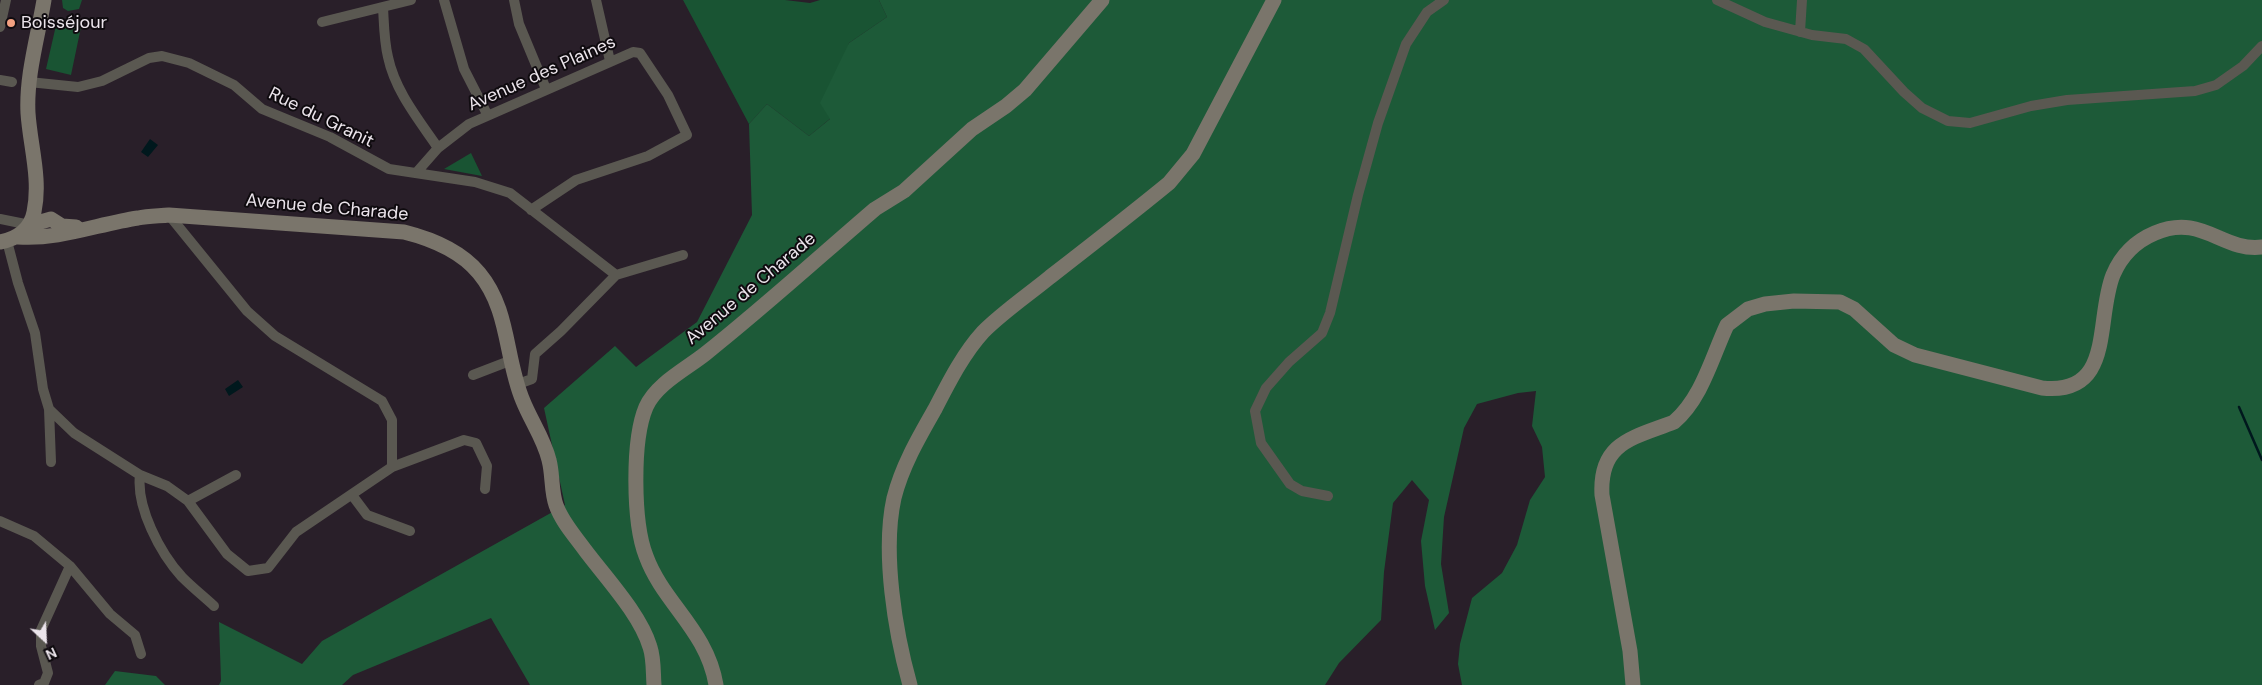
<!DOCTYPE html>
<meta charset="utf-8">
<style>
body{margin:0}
#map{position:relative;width:2262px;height:685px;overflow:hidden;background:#291f29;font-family:"DM Sans",sans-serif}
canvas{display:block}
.north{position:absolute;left:20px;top:615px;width:50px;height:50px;-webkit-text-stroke:4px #0f0b0f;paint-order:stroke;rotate:155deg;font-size:14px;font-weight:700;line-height:20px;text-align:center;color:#ebe4eb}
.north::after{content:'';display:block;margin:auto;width:18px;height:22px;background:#ebe4eb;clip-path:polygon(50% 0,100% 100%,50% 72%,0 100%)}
</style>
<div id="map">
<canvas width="2262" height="685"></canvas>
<div class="north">N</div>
</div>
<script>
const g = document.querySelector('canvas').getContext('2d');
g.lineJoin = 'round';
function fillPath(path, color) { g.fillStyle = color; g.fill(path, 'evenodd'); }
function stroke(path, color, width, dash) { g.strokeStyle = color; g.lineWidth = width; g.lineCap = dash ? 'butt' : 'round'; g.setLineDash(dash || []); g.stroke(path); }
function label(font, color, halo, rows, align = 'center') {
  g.font = font + ' "DM Sans",sans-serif'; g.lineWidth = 4; g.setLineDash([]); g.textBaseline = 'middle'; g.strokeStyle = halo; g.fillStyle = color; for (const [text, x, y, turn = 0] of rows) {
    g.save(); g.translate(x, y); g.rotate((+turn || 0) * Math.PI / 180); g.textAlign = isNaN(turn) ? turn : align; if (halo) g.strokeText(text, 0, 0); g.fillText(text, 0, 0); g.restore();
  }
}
fillPath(new Path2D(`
 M62 0H82L79 9 68 11 63 8Z
 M683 0H785L810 3 820 0H879L887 17 849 43 831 118 809 136 767 104 749 124Z
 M57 21 81 27 71 75 46 69Z
 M471 153 482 176 444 169Z`), '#195433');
fillPath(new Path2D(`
 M879 0H2262V685H1462L1458 664 1460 644 1472 598 1502 573 1517 545 1530 500 1545 477 1542 447 1532 426 1536 391 1518 393 1477 404 1464 428 1444 517 1441 564 1449 613 1435 630 1425 586 1421 541 1429 500 1412 480 1393 503 1384 572 1381 620 1339 663 1325 685H530L491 618 353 675 342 685H219L221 681 219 622 302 664 322 641 565 505 544 408 615 346 636 367 697 322 752 215 749 124 767 104 809 136 830 119 820 103 849 43 887 17Z
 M115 671 156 676 165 685H105Z`), '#1d5a38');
fillPath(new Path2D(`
 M150 139 158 145 148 157 141 152Z
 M238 380 243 387 229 396 225 389Z`), '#00181d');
stroke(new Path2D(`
 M2239 407 2262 460`), '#00181d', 2.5);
stroke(new Path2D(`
 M444 0 464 69 487 114
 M514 0 519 24 546 89
 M596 0 610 61
 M1717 0 1765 22 1812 35 1846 39 1864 49 1904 92 1922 108 1948 121 1970 123 2031 106 2067 100 2195 91 2216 85 2243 66 2262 46
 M383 7C384 24 384 41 388 57 395 91 419 120 438 148
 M322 22 411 0
 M0 27 6 0
 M1800 32 1802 0
 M0 80 12 82
 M29 82 78 87 102 81 149 58 162 56 189 63 234 85 262 109 330 137 389 169 475 182 510 193 616 275
 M416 173 438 148 469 124 633 52 640 53 668 95 687 135 648 156 576 180 531 210
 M169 215 247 311 275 336 382 401 392 420V467
 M0 219 30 225
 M7 241 18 283 35 333 43 389 49 409 51 462
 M473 375 512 360
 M518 384 532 379 535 354 561 331 616 275 683 255
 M49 409 74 433 140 475 167 486 188 501 227 554 248 571 268 568 296 532 392 467 464 440 476 443 487 466 485 489
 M140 475C136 507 160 553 182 577 192 587 203 596 214 606
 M352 495 367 515 410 531
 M1328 496 1302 491 1290 484 1261 443 1255 411 1266 388 1289 362 1322 333 1330 313 1358 195 1378 123 1406 44 1427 12 1444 0
 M188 501 236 475
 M0 521 34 536 70 566 110 614 135 635 141 654
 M39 685 44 683 48 673 41 646V630L70 566`), '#5a5851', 10);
stroke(new Path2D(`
 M30 225 51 219 62 226 76 227
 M18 237C59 240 98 224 138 218 148 216 159 216 169 215L404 232C432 239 460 250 479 273 510 310 505 359 523 401 531 421 544 439 549 460 553 475 551 491 556 505 562 522 575 536 585 550 606 578 640 614 650 647 654 659 653 672 654 685
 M0 242C17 239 31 229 34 212 41 179 30 145 28 113 26 76 38 36 44 0
 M716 685C707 630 663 603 646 556 633 523 632 440 646 407 656 384 686 369 705 354 763 308 819 257 875 209L904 191 972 129 1006 106 1025 90 1102 0
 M910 685C895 632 882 552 894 498 902 466 919 437 935 409 949 382 963 354 983 332 1003 312 1028 295 1050 277 1090 246 1130 215 1169 183L1193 154 1274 0
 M1633 685 1630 651 1602 495C1599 442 1633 438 1674 422 1702 398 1712 357 1727 325L1748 309 1765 304 1794 301 1840 302 1854 309 1894 345 1915 355 2042 388C2115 396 2095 320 2113 275 2121 256 2136 241 2155 233 2202 213 2222 252 2262 247`), '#7a756b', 15);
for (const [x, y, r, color] of [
 [11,23,5,"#f3a081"]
]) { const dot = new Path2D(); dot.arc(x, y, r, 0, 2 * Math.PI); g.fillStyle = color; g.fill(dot); stroke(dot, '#0f0b0f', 2); }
label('18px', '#ebe4eb', '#0f0b0f', [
 ["Boisséjour",21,23]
], 'left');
label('18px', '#ebe4eb', '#0f0b0f', [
 ["Avenue des Plaines",542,74,-24],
 ["Rue du Granit",321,118,26],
 ["Avenue de Charade",327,208,5],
 ["Avenue de Charade",751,289,-40]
]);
</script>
